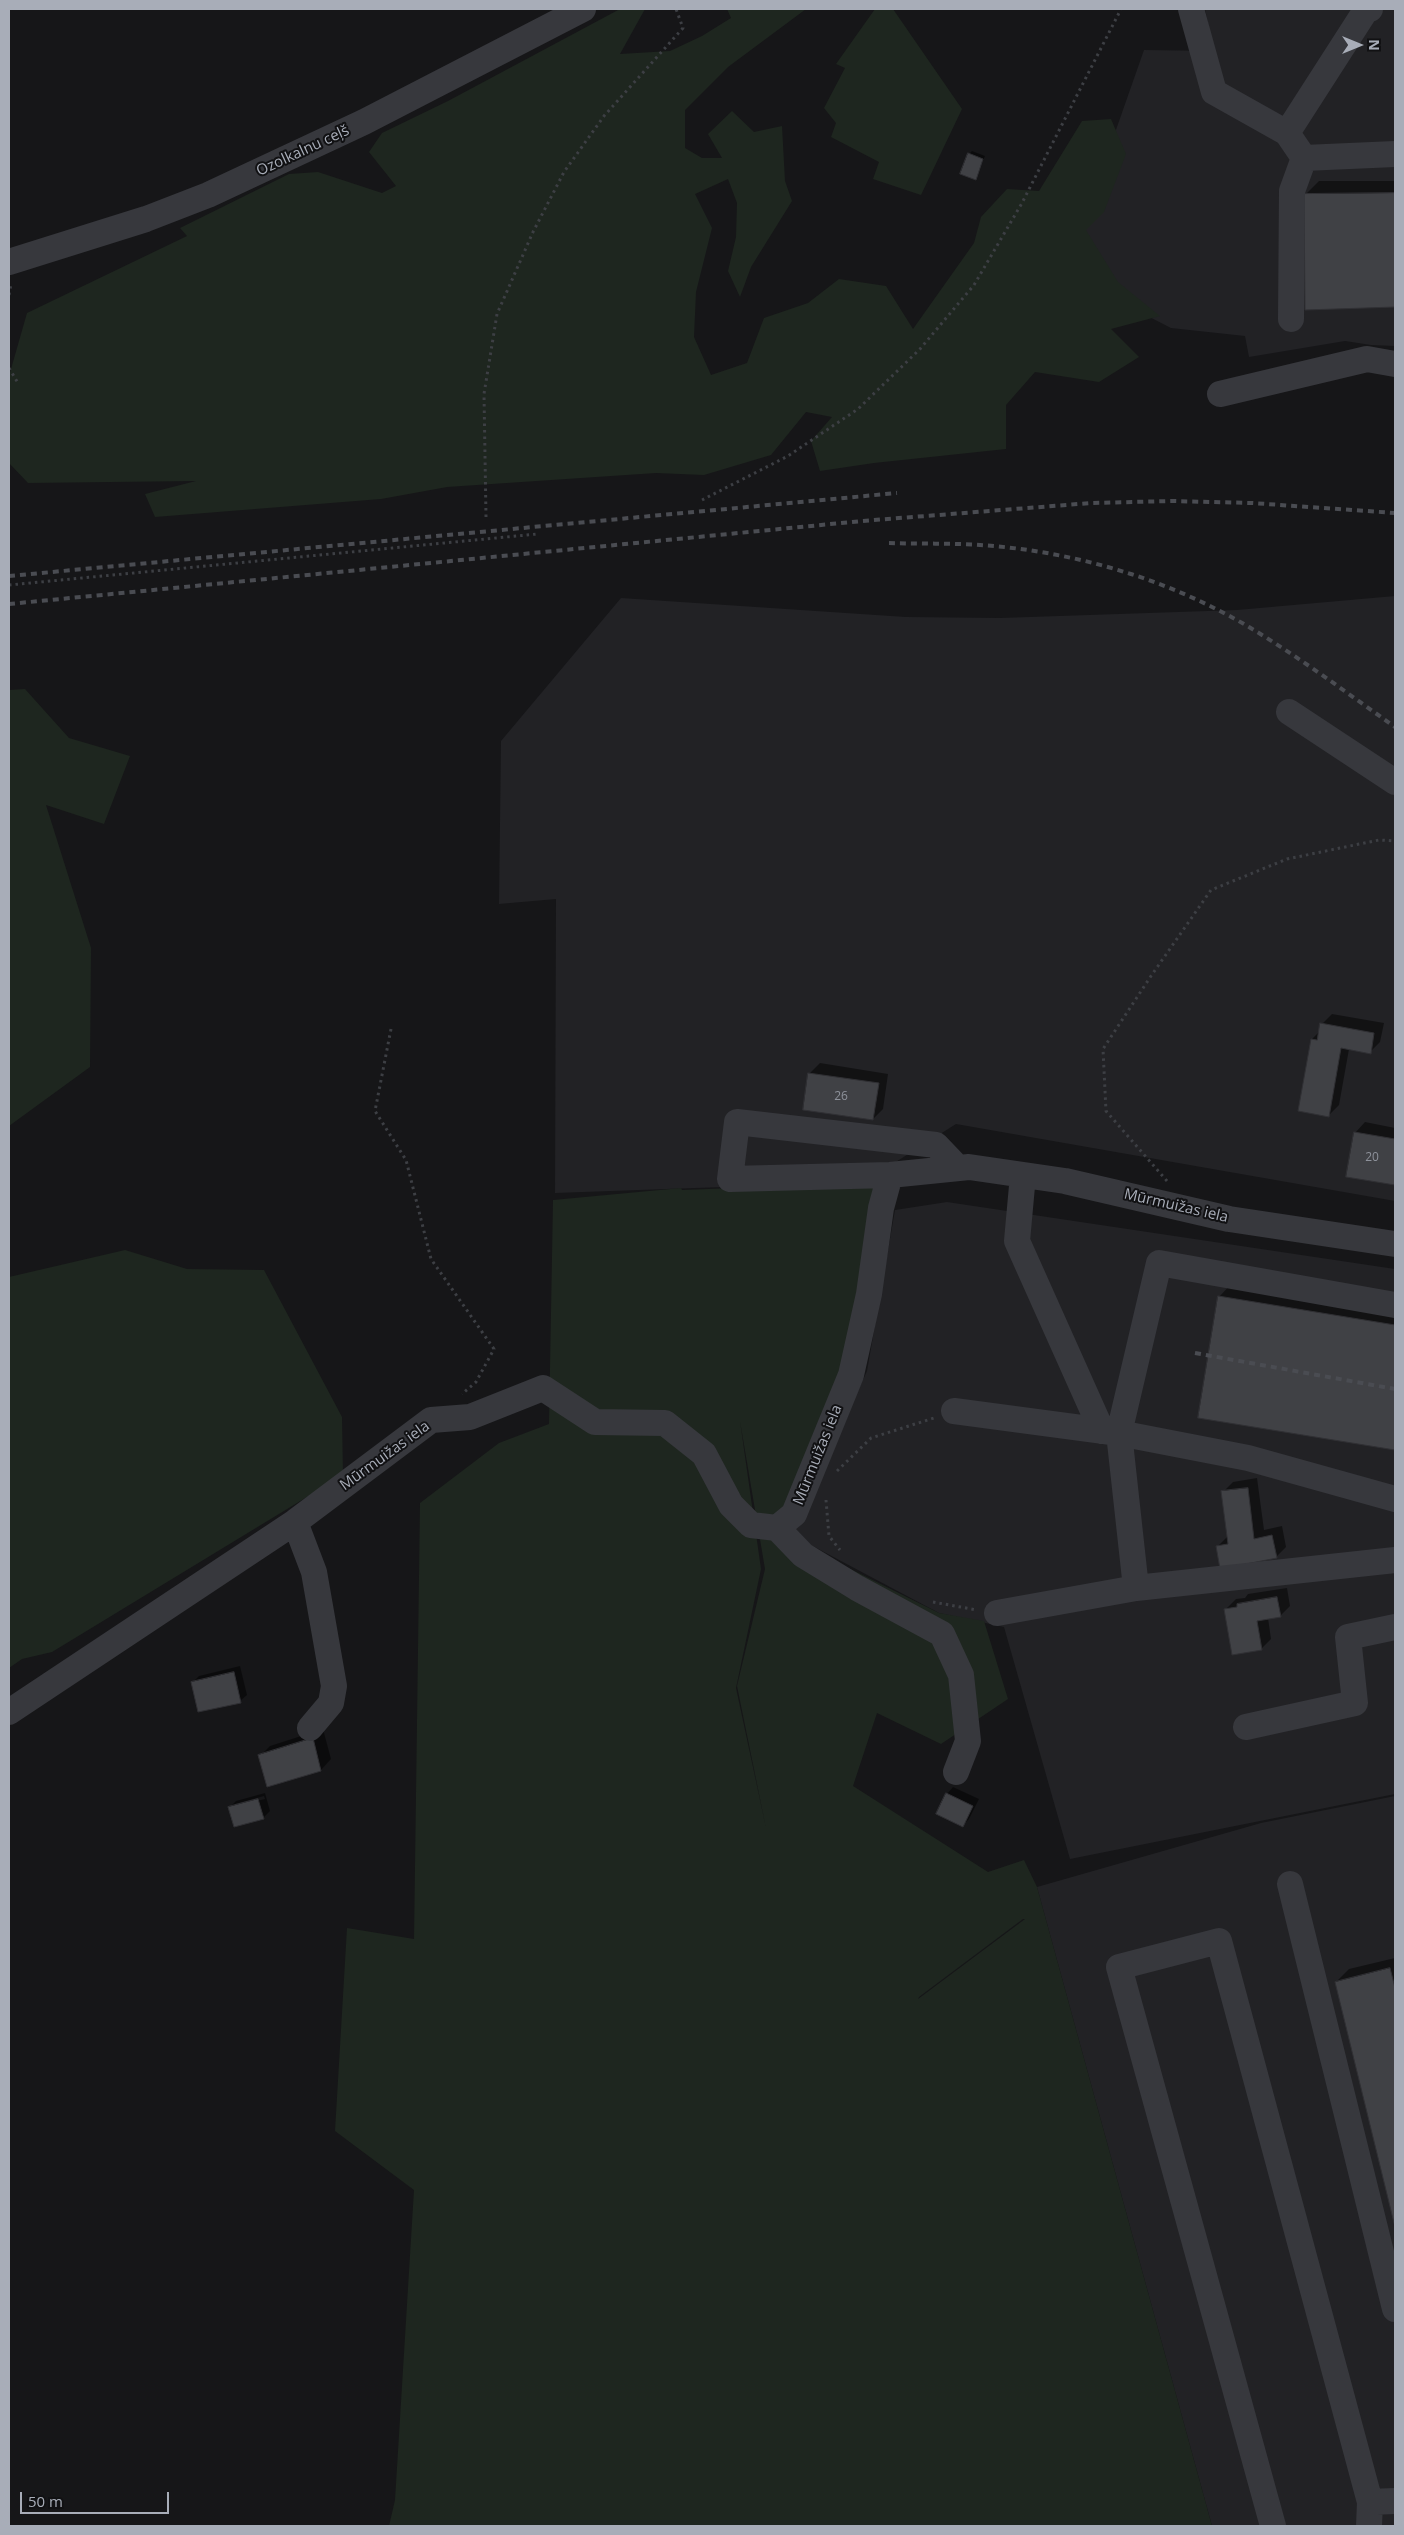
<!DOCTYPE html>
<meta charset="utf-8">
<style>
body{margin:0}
#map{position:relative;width:1404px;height:2535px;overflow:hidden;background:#161618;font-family:"Open Sans",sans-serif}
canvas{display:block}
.frame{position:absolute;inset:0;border:10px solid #a8adb8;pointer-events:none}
.north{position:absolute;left:1334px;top:20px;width:50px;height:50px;-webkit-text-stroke:4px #111113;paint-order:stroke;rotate:90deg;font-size:14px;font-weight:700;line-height:20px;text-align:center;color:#a8adb8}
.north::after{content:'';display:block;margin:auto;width:18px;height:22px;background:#a8adb8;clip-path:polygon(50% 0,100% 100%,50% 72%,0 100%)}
.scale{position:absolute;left:20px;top:2492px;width:149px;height:22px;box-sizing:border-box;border:2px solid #a8adb8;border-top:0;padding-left:6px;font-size:15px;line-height:18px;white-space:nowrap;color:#a8adb8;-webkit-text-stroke:4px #111113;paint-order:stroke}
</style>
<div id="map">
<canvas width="1404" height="2535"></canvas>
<div class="frame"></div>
<div class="north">N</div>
<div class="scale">50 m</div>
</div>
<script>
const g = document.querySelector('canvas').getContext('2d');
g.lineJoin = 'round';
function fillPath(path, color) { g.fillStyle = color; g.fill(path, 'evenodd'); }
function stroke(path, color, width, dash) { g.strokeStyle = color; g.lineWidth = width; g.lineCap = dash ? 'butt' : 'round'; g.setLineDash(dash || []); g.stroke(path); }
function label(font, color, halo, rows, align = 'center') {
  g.font = font + ' "Open Sans",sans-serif'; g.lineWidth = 4; g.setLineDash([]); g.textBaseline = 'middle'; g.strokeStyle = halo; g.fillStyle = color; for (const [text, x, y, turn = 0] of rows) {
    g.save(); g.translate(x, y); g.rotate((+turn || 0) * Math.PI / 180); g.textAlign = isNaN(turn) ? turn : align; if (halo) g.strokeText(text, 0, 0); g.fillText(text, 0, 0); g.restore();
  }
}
fillPath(new Path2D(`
 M1205 9H1395V346L1371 345 1345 341 1249 357 1245 336 1171 328 1118 301 1078 238 1144 50 1214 51Z
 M1395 596V1201L956 1124 864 1182 555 1193 556 899 499 904 501 741 621 598 906 617 1000 618 1237 610Z
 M947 1202 1395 1269V1794L1070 1859 1004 1627 939 1613 792 1535 867 1371 895 1210Z
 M1395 1796V2526H1212L1037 1887 1261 1823Z`), '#222225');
fillPath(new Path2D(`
 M620 9H645L620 54 670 51 702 36 731 18 727 9H806L728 67 685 110V148L702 158H722L708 134 732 111 754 132 782 126 785 181 792 201 751 267 740 297 728 271 736 237 737 203 728 179 695 194 712 228 696 292 694 337 711 375 747 363 764 318 808 303 839 279 886 286 913 329 974 243 981 217 1007 189 1039 191 1082 121 1111 119 1126 154 1104 212 1086 230 1118 282 1160 316 1111 329 1139 357 1099 382 1035 372 1006 405V449L874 463 820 471 811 441 832 417 806 412 771 455 704 475 656 473 447 487 381 499 155 517 145 494 196 481 28 483 9 463V376L27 313 187 236 180 228 289 174 318 172 382 193 396 186 369 152 382 133 448 101Z
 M875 9H893L962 109 921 195 873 179 879 162 831 137 836 123 824 108 845 68 836 64Z
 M25 689 69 738 130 756 104 824 46 805 91 948 90 1067 9 1126V690Z
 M863 1183 881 1185 851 1362 790 1539 939 1613 984 1621 1008 1699 941 1744 877 1713 853 1786 988 1872 1024 1860 1037 1887 1212 2526H389L395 2500 414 2190 335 2131 347 1928 414 1939 420 1503 499 1443 549 1424 553 1200 681 1188 682 1190ZM740 1421 765 1569 737 1686 766 1828 736 1688 761 1569ZM1023 1919H1025L918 1999 919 1997Z
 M125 1250 187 1269 264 1270 342 1417 343 1475 52 1652 22 1659 9 1668V1277Z`), '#1e261f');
fillPath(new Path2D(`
 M972 151 985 156 975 178 969 154Z
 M1319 181H1395V306L1306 308 1305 195Z
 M1332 1014 1384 1023 1380 1042 1370 1052 1349 1049 1339 1105 1329 1115 1312 1039 1320 1031 1322 1024Z
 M820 1063 888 1074 883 1109 873 1119 810 1073Z
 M1365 1122 1395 1128V1184L1347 1176 1355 1133Z
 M1232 1283 1395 1310V1449L1199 1417 1219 1297Z
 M1257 1478 1264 1530 1282 1526 1286 1547 1276 1557 1217 1547 1227 1537 1223 1492 1233 1482Z
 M1287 1588 1290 1606 1280 1616 1268 1618 1271 1639 1261 1649 1226 1609 1236 1599 1245 1598 1248 1594Z
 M240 1666 247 1695 240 1701 192 1683 199 1676Z
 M323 1729 331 1759 321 1770 268 1785 260 1756 270 1746Z
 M953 1787 979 1799 969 1819 963 1825 947 1794Z
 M265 1793 270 1811 263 1818 229 1808 236 1801ZM264 1796 265 1799 235 1806V1804Z
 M1395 1958V2222L1336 1982 1349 1969Z`), '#0007');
const building = new Path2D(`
 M968 153 983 159 976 180 960 174Z
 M1395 193V307L1305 310 1304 194Z
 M1320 1023 1374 1033 1371 1054 1341 1048 1329 1117 1298 1111 1311 1039 1317 1040Z
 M808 1073 879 1083 873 1120 803 1110Z
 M1354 1132 1395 1139V1185L1346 1177Z
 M1218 1296 1395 1325V1450L1198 1418Z
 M1248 1488 1254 1539 1272 1535 1277 1558 1220 1569 1216 1546 1228 1544 1221 1491Z
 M1277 1597 1281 1617 1257 1621 1262 1650 1232 1655 1224 1609 1237 1607V1604Z
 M234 1672 241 1703 198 1712 191 1682Z
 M313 1738 321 1771 267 1787 258 1755Z
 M946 1793 973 1806 963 1827 936 1814Z
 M258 1799 264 1819 234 1827 228 1807Z
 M1390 1968 1395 1988V2227L1335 1982Z`);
fillPath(building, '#404145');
stroke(building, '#303034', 1);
stroke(new Path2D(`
 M9 295 11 284
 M9 368 18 383
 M702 500 788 456 858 409 920 349 974 285 1022 203 1121 9
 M486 517 484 394 497 314 533 232 564 172 604 116 683 28 676 9
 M9 585 537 534
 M391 1029 375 1111 406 1160 431 1259 494 1349 476 1382 462 1394
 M1167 1181 1106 1111 1103 1049 1151 976 1211 890 1287 859 1379 840 1395 841
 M837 1471 871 1438 934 1418
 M826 1500 829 1536 840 1550
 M933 1602 977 1610`), '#3d3f44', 3, [2.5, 4]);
stroke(new Path2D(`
 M1191 9 1214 92 1287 133 1366 10 1370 9
 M1287 133 1304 158 1292 191 1291 319
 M1304 158 1395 154
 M9 262 146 219 208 195 364 122 583 9
 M1220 394 1367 359 1395 364
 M1289 712 1395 782
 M958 1168 936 1145 737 1122 730 1179 890 1175 969 1167 1065 1181 1229 1219 1395 1244
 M1023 1175 1017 1241 1102 1431
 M954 1411 1119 1433 1248 1458 1395 1499
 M295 1522 314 1572 334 1686 331 1703 310 1728
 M777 1528 803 1555 857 1588 942 1634 961 1675 968 1741 956 1772
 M1136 1588 1119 1433 1159 1263 1395 1305
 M997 1613 1136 1588 1395 1560
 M9 1712 295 1522 431 1420 470 1417 543 1388 595 1422 665 1423 704 1454 731 1505 751 1525 777 1528 794 1514 851 1375 869 1294 881 1208 890 1175
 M1246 1727 1355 1703 1348 1637 1395 1627
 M1290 1884 1395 2309
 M1370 2502 1395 2501
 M1273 2526 1119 1967 1219 1941 1370 2502 1369 2526`), '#37383d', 26);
stroke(new Path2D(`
 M889 543C919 544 950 543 980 545 1073 551 1168 579 1249 627 1299 657 1347 693 1395 727
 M9 576 897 493
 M9 604 862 521 1091 503 1172 501 1252 503 1395 513
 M1195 1353 1395 1389`), '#4a4c52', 4, [6, 5]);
label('12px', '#8e929b', null, [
 ["26",841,1097],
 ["20",1372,1158]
]);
label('15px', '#a8adb8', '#111113', [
 ["Ozolkalnu ceļš",303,151,-25],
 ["Mūrmuižas iela",1176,1206,13],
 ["Mūrmuižas iela",818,1455,-68],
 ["Mūrmuižas iela",385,1456,-36]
]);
</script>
